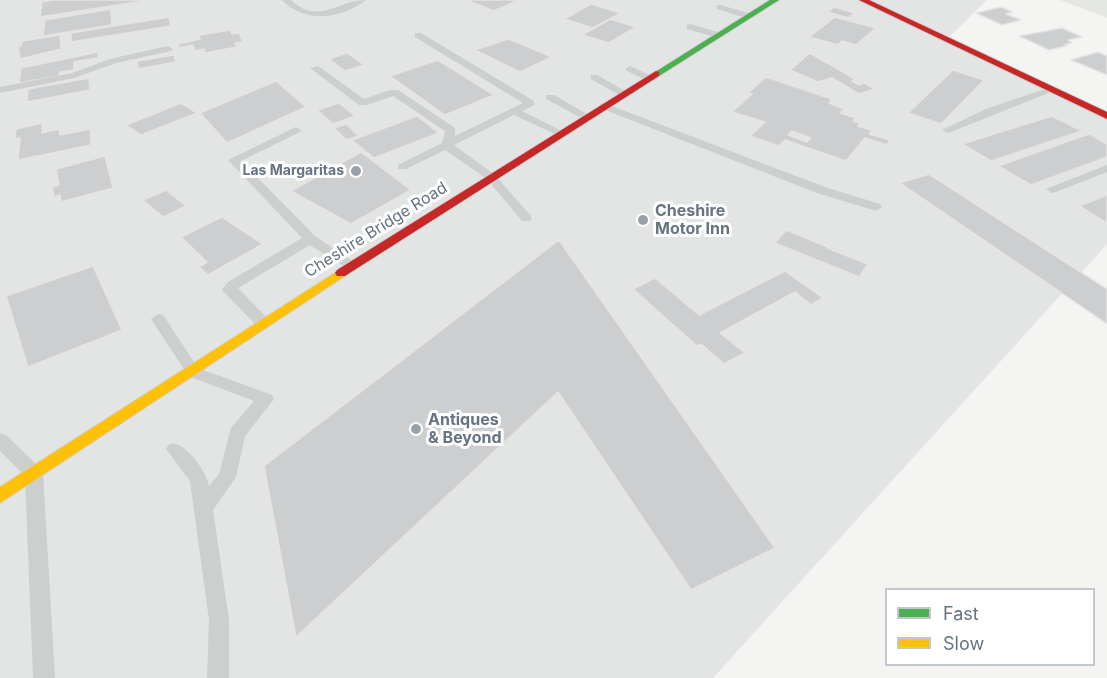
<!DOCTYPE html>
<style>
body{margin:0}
#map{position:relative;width:1107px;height:678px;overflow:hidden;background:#f4f4f3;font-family:Inter,sans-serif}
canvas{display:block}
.legend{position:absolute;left:885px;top:588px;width:210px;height:78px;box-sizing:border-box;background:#fff;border:2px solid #c2c7cd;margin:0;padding:8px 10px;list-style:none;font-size:18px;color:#667382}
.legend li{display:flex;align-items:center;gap:12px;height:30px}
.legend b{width:30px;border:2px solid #c2c7cd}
</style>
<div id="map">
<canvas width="1107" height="678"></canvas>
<ul class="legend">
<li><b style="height:8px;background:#4caf50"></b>Fast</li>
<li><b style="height:8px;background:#ffc107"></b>Slow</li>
</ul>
</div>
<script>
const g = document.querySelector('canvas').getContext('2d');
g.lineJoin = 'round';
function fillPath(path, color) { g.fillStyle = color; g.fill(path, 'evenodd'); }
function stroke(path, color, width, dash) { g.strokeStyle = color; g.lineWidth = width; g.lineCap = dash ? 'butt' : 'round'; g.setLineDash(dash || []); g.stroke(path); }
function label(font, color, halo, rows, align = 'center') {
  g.font = font + ' Inter,sans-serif'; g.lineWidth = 6; g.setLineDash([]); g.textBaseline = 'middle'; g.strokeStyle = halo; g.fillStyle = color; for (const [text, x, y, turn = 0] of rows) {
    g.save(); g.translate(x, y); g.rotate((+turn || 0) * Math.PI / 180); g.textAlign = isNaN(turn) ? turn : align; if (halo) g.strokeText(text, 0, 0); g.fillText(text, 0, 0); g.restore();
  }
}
fillPath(new Path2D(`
 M0 0H987L945 41 1107 117V244L713 678H0Z`), '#e3e4e4');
fillPath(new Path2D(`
 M1060 0H1107V18Z`), '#e4e7e1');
const building = new Path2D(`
 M52 0H150L40 17 42 2Z
 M466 0H518L494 11Z
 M591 4 621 13 593 28 564 19Z
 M834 7 855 13 848 18 828 12Z
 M1001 7 1012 12 1006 14 1021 20 1002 25 976 13Z
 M111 9 112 25 43 36 45 20Z
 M169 17 171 26 71 42V33Z
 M835 17 876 28 856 45 842 41 838 45 809 37Z
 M610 19 636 27 609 43 582 35Z
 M1062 28 1082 37 1068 40 1072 43 1064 45 1066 46 1049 50 1019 36Z
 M230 30 232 34 239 33 243 42 235 43 237 47 205 53 204 49 195 51 193 45 179 48 178 44 200 39 199 35Z
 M60 35 61 49 20 59 18 47 21 46 22 41Z
 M508 39 521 44 552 57 520 72 475 50Z
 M98 52V58L74 62V70L60 72 59 76 19 83 21 68Z
 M1098 52 1107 56V75L1071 60Z
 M347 53 352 56 364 65 345 71 329 59Z
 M810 53 855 79 852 81 859 85 864 83 875 89 859 94 832 78 818 82 790 70Z
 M174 55 176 62 138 69 137 61Z
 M438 60 494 95 445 115 390 76Z
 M953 70 984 80 941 124 908 113Z
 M766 77 832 99 829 103 844 109 840 113 856 118 853 121 860 123 858 126 872 130 869 134 890 140 887 145 865 138 846 161 785 140 779 146 750 136 765 122 732 112 752 94 748 93ZM792 131 811 138 807 142 788 135Z
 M89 78 90 90 27 102 28 89Z
 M276 81 306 107 227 143 200 113Z
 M181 103 197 113 141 135 126 125Z
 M339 103 355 116 333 124 317 110Z
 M417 116 439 133 374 158 352 140Z
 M1052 116 1082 131 991 161 962 144Z
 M42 123V133L59 129 60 135 90 129 91 145 18 160 20 138 15 139 16 129Z
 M346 124 359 136 346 140 334 128Z
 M1089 134 1107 144V157L1031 185 998 166Z
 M361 152 411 190 351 224 291 191Z
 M105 156 113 188 61 202 60 195 54 197 52 187 59 185 56 169Z
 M929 174 1107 289V324L900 183Z
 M166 190 186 206 163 217 143 200Z
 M1107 195V223L1079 206Z
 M222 217 263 244 208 275 199 267 207 262 181 237Z
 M786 230 828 247 827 248 868 264 859 277 775 243Z
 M559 240 775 548 691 590 558 392 296 637 264 466Z
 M93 266 122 330 28 367 6 296Z
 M785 271 823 298 811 305 795 292 720 333 745 353 724 364 701 344 697 346 633 289 655 278 699 315Z`);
fillPath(building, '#cccecf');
stroke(building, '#e4e4e3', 1.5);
const fast = new Path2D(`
 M770 0H779L659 76 652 74Z`);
const slow = new Path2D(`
 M341 269 347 273 345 276 0 503V487Z`);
const jam = new Path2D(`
 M859 0H869L1107 112V119Z
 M656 71 659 72V76L345 276H337L335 273 337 270Z`);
stroke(fast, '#d0d1d1', 2);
stroke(slow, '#d0d1d1', 2);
stroke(jam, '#d0d1d1', 2);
fillPath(new Path2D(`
 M282 0H291C319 26 337 0 366 0 342 19 304 24 282 0Z
 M720 5 752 14 753 16 749 19 717 9V5Z
 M690 24 721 33 722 35 718 38 687 29V25Z
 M415 33H421L534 101V105L522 111 566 133 565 135H557L514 115 454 145 495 175 530 215 532 218 530 221H522L487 179 445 150 406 169H398V165L442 143 445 131 393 96 367 105H359L310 68 318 66 364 99 390 90H398L455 128V136L523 103 415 37Z
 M168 46 173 49 171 51 116 63 74 78 0 93V87L72 73 110 59Z
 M630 66 652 76 654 78 646 80 627 71 625 69Z
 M591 75H597L630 94 621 96 591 79Z
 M1048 88 1056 90 951 132 947 133 942 130 986 109Z
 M546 95H554L592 117 583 119 546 99Z
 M604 103 825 187 880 204 882 207 876 211 817 193 600 108V104Z
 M296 127 301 130 300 132 241 161 315 236 357 264 355 267H345L310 245 238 288 267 318 269 322 262 327 257 326 222 290 228 282 302 238 228 160Z
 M1107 165V172L1056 192 1052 193 1046 189Z
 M158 314 163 315 198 368 272 395 274 399 245 436 236 477 213 510 229 620V678H207L209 620 190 481 166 449 169 444C184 439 207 472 209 486L219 474 231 428 254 401 185 375 184 369 151 319Z
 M0 433 6 435 40 468 43 473 55 678H33L25 476 0 451Z`), '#cdcece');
fillPath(fast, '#4caf50');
fillPath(slow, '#ffc107');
fillPath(jam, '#c62828');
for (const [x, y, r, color] of [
 [356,171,6,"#98a0aa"],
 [643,220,6,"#98a0aa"],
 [416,429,6,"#98a0aa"]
]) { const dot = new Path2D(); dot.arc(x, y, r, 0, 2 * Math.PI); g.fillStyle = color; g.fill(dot); stroke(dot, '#fff', 2); }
label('bold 14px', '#667382', '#fff', [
 ["Las Margaritas",344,171]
], 'right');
label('bold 16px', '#667382', '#fff', [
 ["Cheshire",655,211],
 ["Motor Inn",655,229],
 ["Antiques",428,420],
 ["& Beyond",428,438]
], 'left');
label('16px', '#667382', '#fff', [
 ["Cheshire Bridge Road",376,230,-32]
]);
</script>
